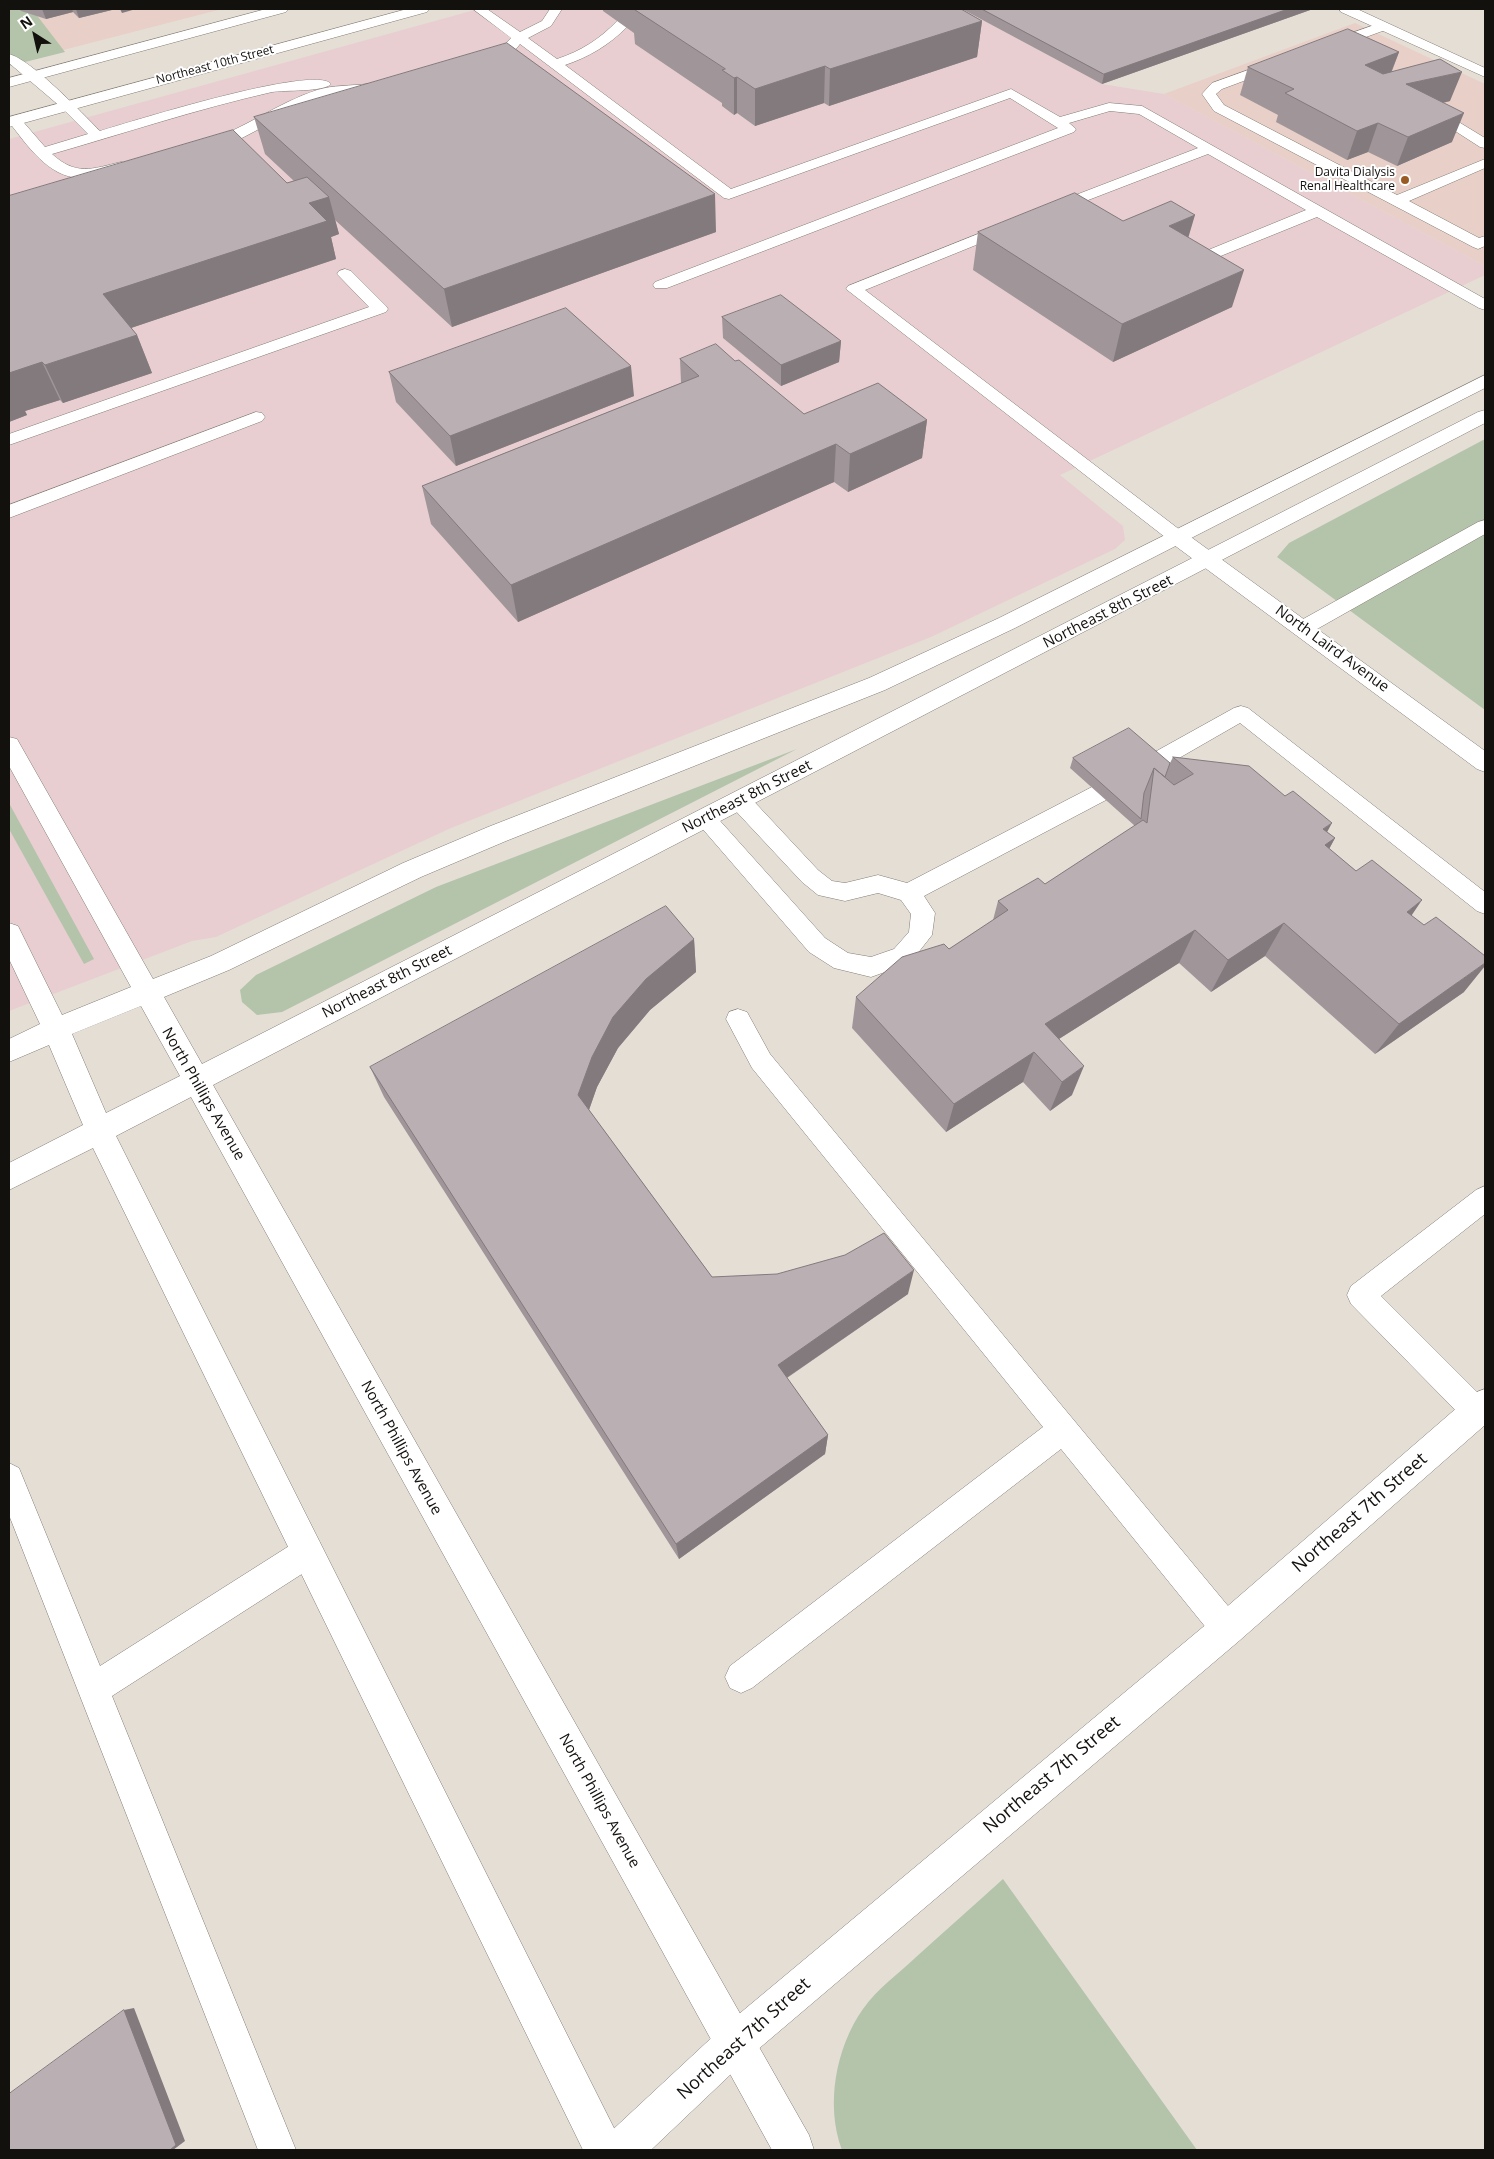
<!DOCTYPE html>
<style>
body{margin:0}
#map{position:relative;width:1494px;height:2159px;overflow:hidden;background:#e5ded5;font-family:"Open Sans",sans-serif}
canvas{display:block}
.frame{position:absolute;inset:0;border:10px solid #13110e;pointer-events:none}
.north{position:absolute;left:10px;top:10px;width:50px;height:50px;-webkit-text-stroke:4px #fff;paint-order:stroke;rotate:325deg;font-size:14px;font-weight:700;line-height:20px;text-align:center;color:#13110e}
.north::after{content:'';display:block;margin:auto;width:18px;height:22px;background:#13110e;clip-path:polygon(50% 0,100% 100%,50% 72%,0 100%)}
</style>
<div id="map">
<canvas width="1494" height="2159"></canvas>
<div class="frame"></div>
<div class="north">N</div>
</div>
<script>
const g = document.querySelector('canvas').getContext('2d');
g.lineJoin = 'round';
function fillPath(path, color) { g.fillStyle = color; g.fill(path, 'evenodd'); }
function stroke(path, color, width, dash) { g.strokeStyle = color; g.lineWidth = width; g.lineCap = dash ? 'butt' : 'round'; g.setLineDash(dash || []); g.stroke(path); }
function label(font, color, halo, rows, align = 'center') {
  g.font = font + ' "Open Sans",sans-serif'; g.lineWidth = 4; g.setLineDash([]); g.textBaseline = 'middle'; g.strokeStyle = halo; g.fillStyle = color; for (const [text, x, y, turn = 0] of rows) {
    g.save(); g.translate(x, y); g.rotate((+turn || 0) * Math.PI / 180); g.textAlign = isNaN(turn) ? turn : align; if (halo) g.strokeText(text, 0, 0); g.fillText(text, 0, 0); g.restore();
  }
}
fillPath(new Path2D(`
 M9 9H222L9 64Z
 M1355 23 1485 84V266L1164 94Z`), '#e8cfc7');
fillPath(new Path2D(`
 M478 9H962L1102 84 1164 94 1485 266V275L1060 475 1123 526 1125 540 1115 549 931 637 451 828 216 937 192 941 9 1011V139Z`), '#e8ced1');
fillPath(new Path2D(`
 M9 9H32L65 52 9 66Z
 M1485 439V710L1277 557 1289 543Z
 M797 749 282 1012 257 1015 242 1002 240 990 256 975 436 887Z
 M9 803 94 959 84 964 9 829Z
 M1003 1879 1197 2150H842C825 2105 836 2047 863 2009 877 1989 898 1974 915 1958 944 1932 974 1905 1003 1879Z`), '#b4c4aa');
const lane = new Path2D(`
 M473 9H487L520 32 542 21 550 9H562L551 26 528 38 557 59C581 51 600 39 617 21H627L628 24 627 27C609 45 589 57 565 65L731 189 1011 89 1060 117 1109 103 1142 106 1485 299V310L1479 308 1317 217 1191 268H1179L1177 265 1179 262 1306 210 1208 154 1057 212H1047L1045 209 1047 206 1198 148 1139 114 1110 111 1069 123 1076 129 1074 132 667 288H655L653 285 655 282 1058 128 1010 98 729 199 724 198 520 44 512 54 479 64 474 63 472 60 474 57 502 48 511 38Z
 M1383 22 1389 26 1388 29 1333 49 1328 50 1321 46 1323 43Z
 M9 54C32 60 82 113 100 131 130 122 315 64 331 84 324 92 284 90 272 92 197 109 125 133 52 154 76 176 92 169 121 162L126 163 128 166 126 169C112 173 95 179 80 178 48 177 27 145 9 122V117H19L45 147 88 134 62 108 9 63Z
 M1276 60 1283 64 1281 67 1222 89 1216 94 1224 105 1397 195 1485 159V168L1409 201 1479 238 1485 236V246L1478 249 1473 247 1214 111 1202 94 1212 83Z
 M367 84 372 85 374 88 372 91C347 97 325 95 300 106 279 116 224 154 202 149L200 146 202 143C243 130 277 103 317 90 333 85 351 86 367 84Z
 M1429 104 1485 138V148L1480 147 1424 111 1422 108 1424 105Z
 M1008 222 1013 224 1016 227 1013 230 865 290 1184 533 1186 537 1184 541 1177 543 1170 541 846 289 848 286Z
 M345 269 351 271 386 306 388 309 386 312 9 445V434L369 307 337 274 339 271Z
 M256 412 262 413 265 417 262 421 9 518V505Z
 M1485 520V534L1310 633 1303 635 1296 633 1293 628 1296 623 1478 522Z
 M1241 706 1248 708 1485 892V914L1477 911 1240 723 1106 800 924 896 935 913 932 935 910 963 871 977 834 968 809 952 694 819 697 813 705 811 713 813 825 938 848 953 871 957 894 949 909 932 911 914 901 900 878 893 845 901 818 895 802 882 732 807 729 801 732 795 740 793 748 795 818 870 832 881 845 883 878 875 907 883 1090 788 1234 708Z
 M738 1009 747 1012 770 1054 1238 1618 1243 1629 1238 1640 1227 1645 1216 1640 1061 1449 752 1688 741 1693 730 1688 725 1677 730 1666 1043 1427 752 1068 726 1019 729 1012Z
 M1485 1186V1214L1381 1296 1485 1400V1423L1477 1426 1467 1422 1351 1304 1347 1295 1351 1286 1476 1190Z
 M9 1463 19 1468 100 1666 297 1541 308 1537 319 1541 323 1552 319 1563 112 1696 296 2150H258L9 1515Z`);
const street = new Path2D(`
 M1339 9H1357L1485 68V77L1341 12Z
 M1177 530 1184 532 1485 751V772L1477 769 1170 542 1167 537 1170 532Z
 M1485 1389V1425L1239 1641 749 2057 651 2150H602L607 2135 721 2029 1215 1617 1474 1393Z`);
const secondary = new Path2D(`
 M266 9H288L286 12 9 87V78Z
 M407 9H429L427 12 9 127V117Z
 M1485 375V388L1015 628 885 690 506 841 421 877 229 970 164 997 202 1064 1478 412 1485 410V423L213 1085 809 2135 814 2150H772L191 1097 116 1136 625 2150H583L93 1148 9 1190V1163L83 1125 49 1045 9 1062V1039L40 1024 9 959V923L18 926 62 1015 131 987 9 766V737L17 739 153 979 211 956 403 863 488 827 869 678 999 618ZM141 1006 180 1076 106 1113 72 1034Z`);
stroke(lane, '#827c74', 1);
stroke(street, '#827c74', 1);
stroke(secondary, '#827c74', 1);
fillPath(lane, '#fff');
fillPath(street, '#fff');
fillPath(secondary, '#fff');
fillPath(new Path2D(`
 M19 9H116L79 18 73 12 46 19 21 11Z
 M603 9H961L982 21 977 57 829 106 824 103 755 126 737 113 734 115 722 106V103L635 44 634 33 603 11Z
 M962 9H1313L1102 84Z
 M1399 52 1392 71 1450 101 1443 103 1452 142 1397 166 1368 152 1347 160 1276 122 1278 115 1240 95 1248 67Z
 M254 117 716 232 452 327 335 220 339 234 331 237 336 259 131 328 137 335 152 373 63 403 60 400 25 411 27 415 9 422V196L287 183 294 181 265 154Z
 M1123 221 1188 237 1232 307 1113 362 973 270 978 232Z
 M722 317 841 341 839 362 781 386 723 338Z
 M680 359 735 361 804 414 927 420 922 458 848 492 834 482 518 622 431 524 422 486 681 383Z
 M389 372 634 396 456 466 396 402Z
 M1173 757 1327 832 1335 838 1329 849 1412 916 1464 992 1375 1054 1265 956 1211 992 1179 963 1059 1039 1072 1095 1050 1111 1023 1082 946 1132 852 1028 856 997 949 949 993 920 998 901 1045 884 1135 826 1070 768 1073 758 1170 763Z
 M694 939 696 972 650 1010 618 1048 597 1087 589 1110 712 1277 908 1294 787 1378 828 1435 825 1454 679 1559 384 1097 370 1067Z`), '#a0969a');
fillPath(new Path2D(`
 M42 9H72L73 12 46 19Z
 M76 9H116L79 18Z
 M120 9H136L122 13Z
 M1288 9H1313L1102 84 1104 74Z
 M982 21 977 57 829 106 830 69Z
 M1399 52 1388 80 1365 65Z
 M825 66 824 103 755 126V89Z
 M1462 72 1450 101 1395 113 1406 84Z
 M737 77V113L734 115V78Z
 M1464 113 1452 142 1397 166 1408 137Z
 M1378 123 1368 152 1347 160 1357 131Z
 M715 194 716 232 452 327 444 289Z
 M329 197 339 234 331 237 336 259 119 332 103 294 309 203Z
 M1195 215 1184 252 1169 226Z
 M1244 270 1232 307 1113 362 1122 324Z
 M137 335 152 373 63 403 45 365Z
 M841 341 839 362 781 386V365Z
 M42 362 60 400 25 411 27 415 9 422V373Z
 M631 366 634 396 456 466 450 436Z
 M927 420 922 458 848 492 850 454Z
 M836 444 834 482 518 622 511 585Z
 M1332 823 1313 858 1323 829Z
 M1335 838 1316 873 1325 845Z
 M1422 900 1399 934 1407 912Z
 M1284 923 1265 956 1211 992 1228 960Z
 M1195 930 1179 963 1035 1054 1045 1024Z
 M694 939 696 972 650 1010 618 1048 597 1087 584 1124 578 1095 592 1057 613 1017 646 979Z
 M1485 963V966L1464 992 1375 1054 1399 1024Z
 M1034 1052 1023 1082 946 1132 954 1104Z
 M1084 1066 1072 1095 1050 1111 1062 1082Z
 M914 1270 908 1294 776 1385 778 1365Z
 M828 1435 825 1454 679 1559 676 1544Z
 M134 2008 185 2141 173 2150H170L124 2010Z`), '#827a7d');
const building = new Path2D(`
 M634 9H961L982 21 830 69 825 66 755 89 737 77 734 78 722 70 725 69Z
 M982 9H1288L1104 74Z
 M1348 29 1399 52 1365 65 1383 74 1440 59 1462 72 1406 84 1464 113 1408 137 1378 123 1357 131 1285 93 1294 89 1248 67Z
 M507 43 715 194 444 289 254 117Z
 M233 130 287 183 307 177 329 197 309 203 327 221 103 294 137 335 45 365 42 362 9 373V196Z
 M1075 193 1123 221 1171 201 1195 215 1169 226 1244 270 1122 324 978 232Z
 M781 295 841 341 781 365 722 317Z
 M566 308 631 366 450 436 389 372Z
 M716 344 735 361 739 360 804 414 878 383 927 420 850 454 836 444 511 585 422 486 699 376 680 359Z
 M1129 728 1170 763 1165 777 1154 768 1144 793 1141 819 1073 758Z
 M1173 757 1249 766 1285 796 1293 791 1332 823 1323 829 1335 838 1325 845 1356 871 1372 860 1422 900 1407 912 1424 925 1436 917 1485 956V963L1399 1024 1284 923 1228 960 1195 930 1045 1024 1084 1066 1062 1082 1034 1052 954 1104 856 997 902 957 944 944 949 949 1008 910 998 901 1038 878 1045 884 1143 820 1147 823 1154 768 1174 785 1193 774Z
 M666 906 694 939 646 979 613 1017 592 1057 578 1095 712 1277 777 1274 845 1255 884 1233 914 1270 778 1365 828 1435 676 1544 370 1067Z
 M124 2010 176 2145 170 2150H9V2094Z`);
fillPath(building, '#baafb3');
stroke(building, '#827a7d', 1);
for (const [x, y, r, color] of [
 [1405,180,5,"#9a5b22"]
]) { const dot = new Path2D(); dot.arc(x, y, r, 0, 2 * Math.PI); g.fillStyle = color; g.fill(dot); stroke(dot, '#fff', 2); }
label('12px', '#13110e', '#fff', [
 ["Northeast 10th Street",215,65,-15]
]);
label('12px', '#13110e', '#fff', [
 ["Davita Dialysis",1395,173],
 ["Renal Healthcare",1395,187]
], 'right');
label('15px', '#13110e', '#fff', [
 ["Northeast 8th Street",1108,612,-27],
 ["North Laird Avenue",1332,649,36],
 ["Northeast 8th Street",747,797,-27],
 ["Northeast 8th Street",387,982,-27],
 ["North Phillips Avenue",203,1094,60],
 ["North Phillips Avenue",401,1448,61],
 ["North Phillips Avenue",599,1801,61]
]);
label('18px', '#13110e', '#fff', [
 ["Northeast 7th Street",1360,1513,-41],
 ["Northeast 7th Street",1052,1775,-40],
 ["Northeast 7th Street",744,2039,-42]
]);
</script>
